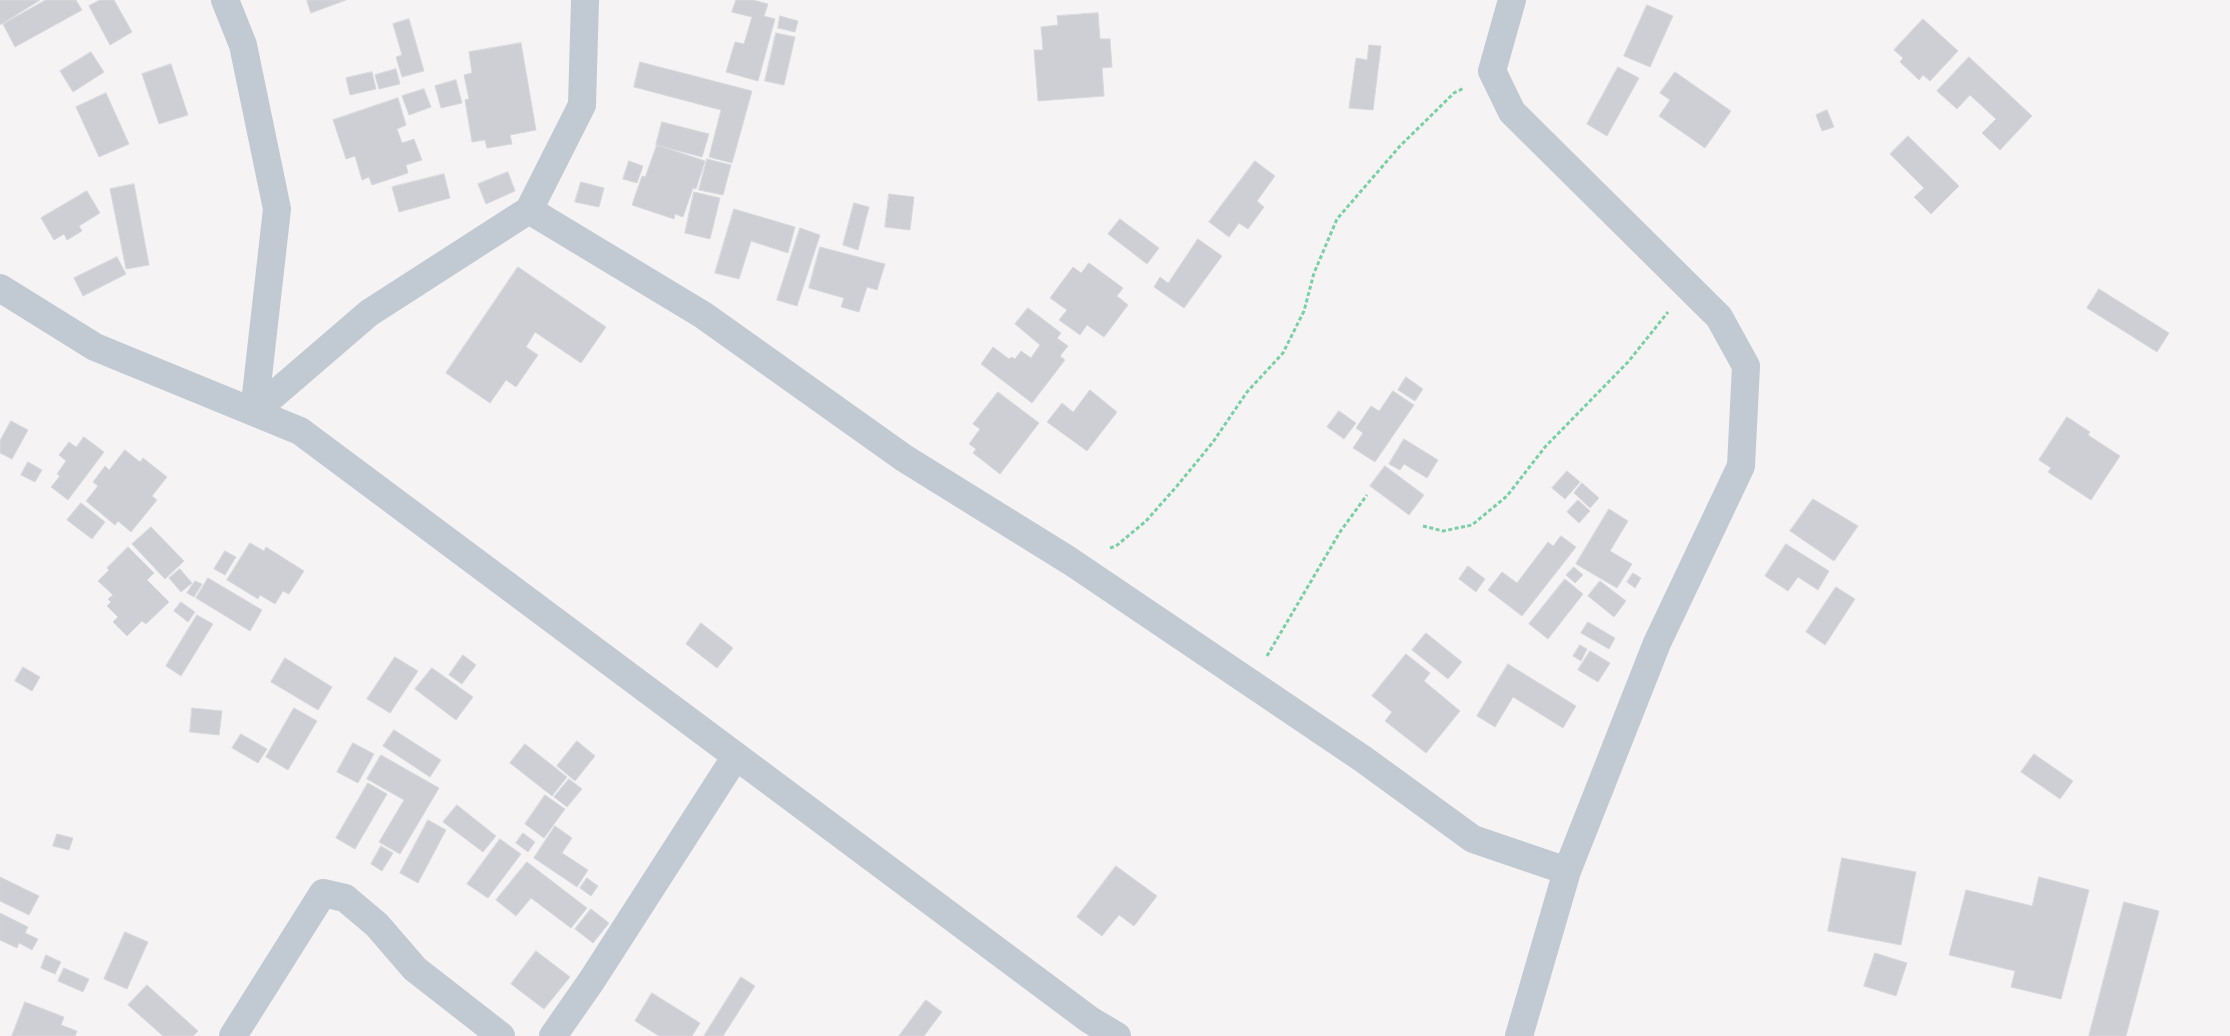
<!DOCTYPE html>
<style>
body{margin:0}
canvas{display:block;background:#f5f3f3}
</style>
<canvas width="2230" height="1036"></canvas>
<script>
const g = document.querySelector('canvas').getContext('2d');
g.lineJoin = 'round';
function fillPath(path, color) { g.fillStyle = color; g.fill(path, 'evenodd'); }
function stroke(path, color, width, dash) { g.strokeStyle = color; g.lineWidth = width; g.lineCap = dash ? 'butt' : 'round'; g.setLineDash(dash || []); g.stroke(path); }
const building = new Path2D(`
 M0 0H40L0 25Z
 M46 0H76L82 10 15 47 3 24Z
 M100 0H114L132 32 110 45 89 6Z
 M307 0H346L311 13Z
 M736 0H753L768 4 764 16 775 19 758 81 726 72 735 42 744 44 752 17 732 12Z
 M1647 5 1673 16 1650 67 1624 56Z
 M1098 13 1100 39H1110L1112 67 1102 68 1104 96 1038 101 1034 50H1043L1041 27 1058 25 1057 16Z
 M780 16 798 21 795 32 778 28Z
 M409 19 424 71 402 77 396 57 402 55 393 24Z
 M1923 19 1958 51 1930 81 1923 75 1919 80 1900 62 1903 58 1894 50Z
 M776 33 795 37 784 85 765 81Z
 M521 43 536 130 510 135 512 144 487 148 485 140 472 142 465 100 469 99 464 75 472 73 469 52Z
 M1369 45 1381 46 1373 110 1349 108 1356 58 1367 60Z
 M91 52 104 72 73 92 60 71Z
 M1969 57 2032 116 2000 150 1982 133 1996 119 1970 95 1957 109 1937 91Z
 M640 62 752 91 732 163 709 157 721 110 634 87Z
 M171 64 188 115 159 124 142 74Z
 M1618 67 1639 78 1607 136 1587 124Z
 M396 69 400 84 379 89 375 75Z
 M372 72 376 89 350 95 346 78Z
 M1675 72 1731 111 1705 148 1659 116 1670 100 1660 93Z
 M456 80 462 103 441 108 435 86Z
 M424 89 431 107 409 115 402 96Z
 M106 93 129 144 99 157 76 107Z
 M398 98 406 125 397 129 402 143 414 139 422 160 406 165 408 173 372 185 369 177 362 180 355 156 346 159 333 120Z
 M1827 110 1834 127 1822 131 1816 115Z
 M662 122 709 134 702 157 656 145Z
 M1908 136 1959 186 1931 214 1914 197 1924 188 1890 154Z
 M657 145 705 161 696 189 693 188 683 217 675 214 674 219 632 205 642 176 645 177Z
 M707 159 731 165 723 195 699 190Z
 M629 161 643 166 637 183 623 179Z
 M1255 161 1275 176 1257 201 1264 207 1248 229 1239 223 1229 237 1209 222Z
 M508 172 515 191 486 204 478 184Z
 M444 174 450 198 399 212 392 187Z
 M581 182 604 188 599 207 575 202Z
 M134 184 149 265 126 269 110 189Z
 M87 191 100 213 79 226 82 231 67 240 64 234 54 240 41 218Z
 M694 192 720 198 710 239 685 233Z
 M889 194 914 197 910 230 885 227Z
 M854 203 869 207 858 250 843 245Z
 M734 209 795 227 788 253 751 241 739 279 715 273Z
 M1120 219 1159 248 1147 264 1108 234Z
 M800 228 820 235 797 306 777 300Z
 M1198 239 1222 256 1184 308 1154 287 1160 277 1168 283Z
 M820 247 885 264 877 290 867 287 859 312 841 307 844 298 809 288Z
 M117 257 126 274 83 296 74 278Z
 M1089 263 1123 288 1117 296 1128 305 1104 337 1087 325 1080 335 1059 320 1067 310 1050 298 1073 267 1081 273Z
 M518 267 606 327 581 363 535 332 526 347 538 355 516 387 506 380 490 403 446 373Z
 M2099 289 2169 333 2157 352 2087 308Z
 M1028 308 1061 333 1057 338 1068 346 1060 356 1065 360 1032 403 981 364 993 347 1009 359 1012 357 1015 359 1021 351 1031 358 1040 345 1015 324Z
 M1406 377 1423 389 1415 401 1398 390Z
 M1090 390 1117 412 1087 451 1047 422 1062 403 1073 412Z
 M1393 391 1414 405 1375 462 1353 448 1363 433 1356 428 1371 406 1379 411Z
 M998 392 1039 423 1000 474 973 453 976 449 969 444 980 429 973 424Z
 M1339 411 1356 423 1344 439 1327 427Z
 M2067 417 2090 432 2088 435 2120 456 2091 500 2048 472 2051 468 2039 460Z
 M11 421 28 430 12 459 0 453V441Z
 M84 437 104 452 68 500 51 487 60 476 57 474 66 461 59 455 69 442 76 447Z
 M1404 439 1438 460 1427 478 1404 464 1400 470 1389 464Z
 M125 450 140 462 143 458 167 477 152 496 157 500 131 532 118 521 115 525 86 501 98 486 93 482 105 466 109 470Z
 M28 462 42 470 35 482 21 475Z
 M1385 466 1424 495 1409 515 1370 486Z
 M1567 471 1580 482 1565 499 1552 488Z
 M1582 483 1599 498 1590 508 1574 493Z
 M1813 499 1858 526 1834 561 1790 531Z
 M1578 500 1590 511 1579 523 1567 512Z
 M81 503 105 522 92 539 67 520Z
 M1609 509 1628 521 1610 551 1632 564 1617 588 1576 564Z
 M151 527 184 561 165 579 132 544Z
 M1561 536 1576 547 1522 616 1488 590 1502 572 1517 583 1548 542 1553 546Z
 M250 543 264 551 266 547 304 571 289 594 283 591 275 604 260 595 258 599 227 580Z
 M1786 544 1829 571 1818 590 1798 577 1788 591 1765 576Z
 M128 547 154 573 147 580 169 602 146 624 142 621 127 636 113 622 118 617 107 606 111 602 108 599 113 595 98 581 109 570 107 568Z
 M225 551 236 557 225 575 214 569Z
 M1468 566 1485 579 1476 592 1459 579Z
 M1574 567 1583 575 1575 583 1566 575Z
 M180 569 192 583 181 592 169 578Z
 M1633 573 1641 578 1635 588 1627 582Z
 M208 578 262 610 250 631 196 598Z
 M1565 579 1583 594 1548 639 1529 624Z
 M195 581 202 584 194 597 187 593Z
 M1600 581 1626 601 1614 617 1588 596Z
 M1836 587 1855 599 1825 645 1806 632Z
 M181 602 195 612 188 622 174 611Z
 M197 615 213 624 181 676 166 666Z
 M1588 622 1615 638 1609 649 1581 633Z
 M701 623 733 648 717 668 686 644Z
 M1426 633 1462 662 1448 679 1412 650Z
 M1580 645 1587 649 1581 661 1573 656Z
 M1590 651 1610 663 1598 682 1578 670Z
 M1406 654 1430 673 1424 681 1460 711 1426 753 1385 721 1392 712 1372 696Z
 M463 655 476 665 462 684 449 675Z
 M395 657 418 671 390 713 367 699Z
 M285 658 332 687 318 710 271 682Z
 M1508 664 1576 706 1563 728 1513 697 1495 727 1477 716Z
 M23 667 40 677 32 691 15 681Z
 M432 668 473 697 456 720 415 689Z
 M192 708 222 711 219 735 190 732Z
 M294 708 317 721 288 770 266 757Z
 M394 730 441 760 430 777 383 746Z
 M241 734 267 749 258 763 232 748Z
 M577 741 595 756 575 781 557 766Z
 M353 743 374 754 358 783 337 772Z
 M525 744 567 777 552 796 510 763Z
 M2034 754 2073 781 2060 799 2021 772Z
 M381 755 439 788 400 854 379 842 404 800 367 779Z
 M569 779 582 789 567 807 554 797Z
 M368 783 387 794 355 849 336 838Z
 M545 795 565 809 544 838 525 824Z
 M457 805 496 836 483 852 443 822Z
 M428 820 446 830 418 883 400 873Z
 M555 826 572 838 562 853 588 870 577 887 534 858Z
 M523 833 535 842 528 852 516 843Z
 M57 834 73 838 69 850 53 846Z
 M500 839 521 854 488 898 467 884Z
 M381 846 393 853 382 871 371 864Z
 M1842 858 1916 872 1901 945 1828 931Z
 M527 862 587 908 571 928 531 898 516 916 496 900Z
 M1116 866 1157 896 1134 926 1119 915 1102 936 1077 917Z
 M0 877 39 896 29 915 0 901Z
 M2039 877 2089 890 2061 999 2011 987 2015 971 1949 955 1966 890 2032 906Z
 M587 878 598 886 591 896 580 888Z
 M2124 902 2159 911 2126 1036H2089Z
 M591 909 609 923 593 943 575 929Z
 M0 913 28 927 25 933 38 939 32 950 19 943 17 948 0 940Z
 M125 932 148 942 127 989 104 979Z
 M536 951 570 977 544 1009 511 984Z
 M1875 953 1907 963 1896 996 1864 986Z
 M46 955 61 962 55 974 41 968Z
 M64 968 89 979 83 992 58 981Z
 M741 977 755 986 723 1036H704Z
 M147 985 198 1031 193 1036H163L128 1005Z
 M652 993 700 1023 692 1036H659L635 1021Z
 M926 1000 942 1012 924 1036H899Z
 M25 1002 64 1017 61 1025 77 1031 75 1036H12Z`);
fillPath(building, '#cdcfd5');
stroke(building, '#d7d9de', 1);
stroke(new Path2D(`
 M1423 526 1443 531 1472 525 1507 496 1545 447 1628 362 1668 312
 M1110 548 1116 546 1146 521 1177 486 1213 442 1247 392 1283 353 1304 311 1314 273 1337 219 1400 146 1454 93 1464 88
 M1267 656 1340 532 1367 495`), '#7ad0a6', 3, [4, 2.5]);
stroke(new Path2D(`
 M225 0 243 45 277 209 254 412
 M1512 0 1492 71 1512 112 1719 317 1746 366 1741 466 1657 643 1567 871 1519 1036
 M529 210 703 315 904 458 1070 561 1363 759 1473 839 1567 871
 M0 288 95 347 300 431 1090 1020 1117 1036
 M254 412 369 313 529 210 582 105 585 0
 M233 1036 323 893 345 898 377 925 415 969 501 1036
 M553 1036 592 980 736 756`), '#c1cad2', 28);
</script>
